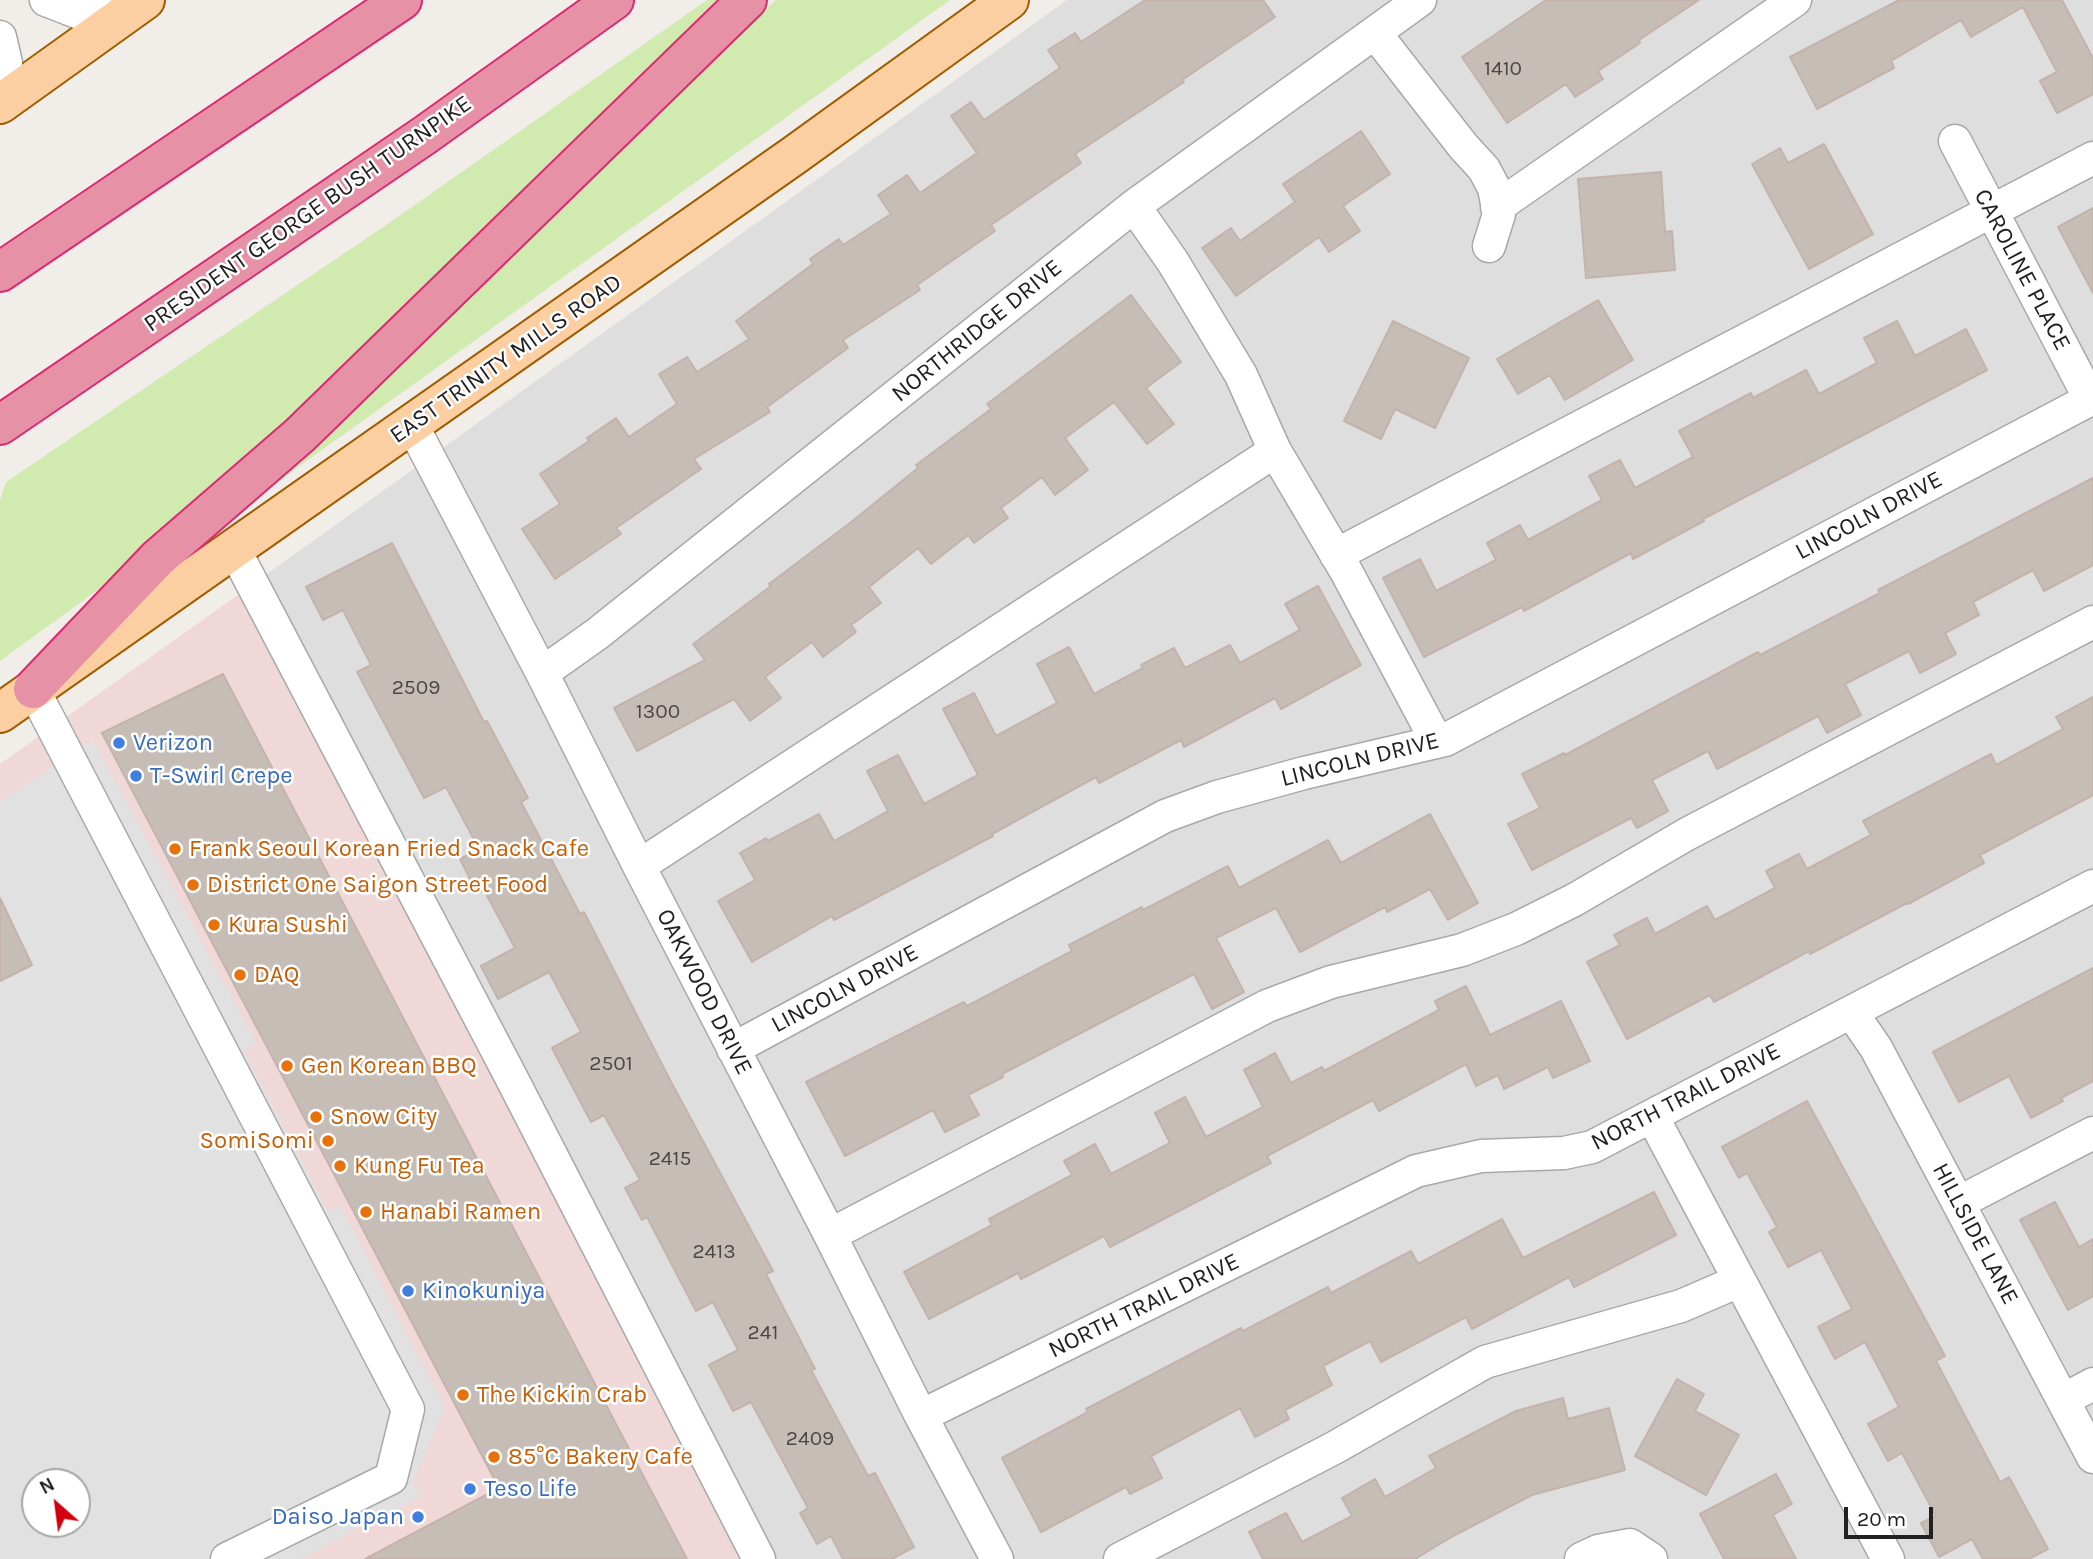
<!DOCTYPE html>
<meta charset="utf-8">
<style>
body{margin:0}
#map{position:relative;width:2093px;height:1559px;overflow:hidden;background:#f1ede8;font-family:Karla,sans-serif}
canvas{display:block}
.north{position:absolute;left:21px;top:1468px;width:70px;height:70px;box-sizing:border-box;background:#fff;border:2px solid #a6a6a6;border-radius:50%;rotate:332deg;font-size:19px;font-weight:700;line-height:28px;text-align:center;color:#212121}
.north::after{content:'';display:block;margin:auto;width:24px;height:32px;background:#d2000f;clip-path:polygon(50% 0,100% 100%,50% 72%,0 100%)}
.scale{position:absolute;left:1844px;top:1507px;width:89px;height:32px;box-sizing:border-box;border:4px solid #212121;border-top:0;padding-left:9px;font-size:21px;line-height:24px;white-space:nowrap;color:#212121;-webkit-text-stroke:5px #fff;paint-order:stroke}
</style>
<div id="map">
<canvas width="2093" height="1559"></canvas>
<div class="north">N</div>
<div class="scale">20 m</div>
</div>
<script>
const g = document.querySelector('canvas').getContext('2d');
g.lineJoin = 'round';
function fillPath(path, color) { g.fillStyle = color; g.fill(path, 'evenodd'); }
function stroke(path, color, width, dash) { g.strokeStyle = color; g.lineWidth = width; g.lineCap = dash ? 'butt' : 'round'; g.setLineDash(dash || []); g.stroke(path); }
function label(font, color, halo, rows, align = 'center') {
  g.font = font + ' Karla,sans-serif'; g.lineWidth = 5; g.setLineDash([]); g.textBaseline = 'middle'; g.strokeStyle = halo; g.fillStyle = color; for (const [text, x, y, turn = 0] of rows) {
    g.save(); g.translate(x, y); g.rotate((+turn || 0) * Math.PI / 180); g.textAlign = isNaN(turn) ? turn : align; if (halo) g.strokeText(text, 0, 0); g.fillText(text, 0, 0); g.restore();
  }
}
fillPath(new Path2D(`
 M1067 0H2093V1559H744L242 592Z`), '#dfdede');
fillPath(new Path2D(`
 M242 592 744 1559H0V764ZM35 1482H77V1524H35Z`), '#f1d8d8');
fillPath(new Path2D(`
 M707 0H725L278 437 103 586 0 661V500L6 482 392 221Z
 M776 0H950L245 505 727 42Z`), '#d0eaaf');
fillPath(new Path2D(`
 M93 740 256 1043 244 1051 328 1211 341 1207 445 1408 412 1483 421 1496 300 1559H0V802ZM35 1482H77V1524H35Z`), '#e1e1e1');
const building = new Path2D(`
 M1145 0H1263L1275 17 1182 80 1184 82 1075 154 1081 163 991 225 995 231 917 285 920 290 843 340 848 348 767 407 770 412 694 459 701 469 616 528 621 534 555 579 522 529 560 504 540 474 589 441 587 438 616 418 629 437 677 404 659 374 687 357 697 372 749 339 736 321 813 264 810 259 839 239 843 245 891 214 878 195 907 175 920 193 977 153 951 116 971 102 984 120 1060 68 1048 50 1075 33 1081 42Z
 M1546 0H1699L1639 40 1640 43 1598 71 1603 79 1575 97 1566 84 1507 123 1462 57Z
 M1899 0H2062L2093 58V94L2057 113 2040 81 2057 72 2023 7 1971 37 1961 20 1891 61 1894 68 1817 109 1790 57Z
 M1361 131 1390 174 1343 206 1360 231 1329 252 1319 237 1236 296 1202 248 1231 228 1240 241 1295 202 1283 184Z
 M1824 144 1873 234 1809 269 1752 164 1780 148 1788 163Z
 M1661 172 1665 232 1672 231 1675 270 1586 278 1578 179Z
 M2093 208V293L2058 227Z
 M1131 295 1181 362 1146 388 1174 424 1147 444 1114 402 1065 438 1088 470 1055 495 1042 477 1001 508 1008 518 974 543 968 535 931 564 918 548 869 587 881 603 851 625 856 632 823 657 812 642 765 677 781 698 750 721 734 699 637 751 614 708 705 660 693 644 771 586 769 584 850 523 918 468 916 465 991 409 987 404Z
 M1598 300 1633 360 1565 400 1550 375 1518 394 1497 359Z
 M1393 321 1469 358 1435 428 1395 409 1381 439 1344 421Z
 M1897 321 1915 356 1966 329 1987 370 1703 519 1704 521 1633 559 1631 553 1524 611 1522 607 1424 657 1383 578 1420 559 1436 591 1496 560 1487 543 1520 525 1528 540 1602 500 1589 476 1620 460 1635 488 1693 457 1679 431 1751 393 1753 398 1806 370 1819 394 1877 363 1864 338Z
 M2093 478V565L2044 591 2033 570 1973 602 1979 615 1945 633 1956 654 1920 673 1909 651 1845 684 1861 715 1827 733 1818 716 1717 769 1708 751 1652 780 1668 811 1637 828 1631 818 1532 870 1508 824 1540 808 1522 774 1564 753 1565 755 1758 652 1760 655 1880 593 1878 590Z
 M392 543 484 722 487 721 528 798 521 802 580 914 584 912 670 1080 773 1271 766 1274 815 1369 811 1370 868 1476 875 1473 914 1547 892 1559H843L831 1536 817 1544 800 1513 808 1508 751 1402 733 1411 709 1365 738 1350 713 1302 696 1311 647 1217 642 1220 625 1188 640 1180 604 1115 591 1122 552 1048 581 1032 549 972 498 999 481 966 515 948 484 890 477 893 460 859 479 849 446 787 424 798 357 672 371 665 343 610 323 620 306 587Z
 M1318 586 1361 665 1281 709 1275 698 1184 747 1181 740 1099 783 1096 777 992 834 993 836 834 920 832 916 752 962 718 901 755 880 740 853 766 838 768 841 819 814 834 841 888 811 867 771 898 755 924 804 978 775 943 709 974 693 996 736 1057 703 1037 664 1069 647 1094 694 1143 668 1141 665 1174 648 1185 668 1230 645 1240 663 1300 630 1285 604Z
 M223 674 617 1426 687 1559H365L499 1488 102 733Z
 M2093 697V795L1980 855 1984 863 1908 904 1907 903 1810 954 1809 951 1714 1002 1710 995 1627 1039 1587 962 1620 945 1614 935 1647 918 1655 934 1707 906 1715 920 1775 888 1766 871 1799 854 1807 869 1871 835 1863 821 1991 754 1996 765 2063 729 2056 717Z
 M1430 814 1478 903 1448 920 1430 889 1387 912 1385 907 1300 952 1276 908 1216 938 1244 992 1212 1009 1194 974 1002 1074 1003 1077 968 1095 979 1115 945 1132 933 1110 845 1156 806 1082 964 1002 967 1006 1072 951 1069 945 1142 907 1143 910 1228 866 1239 888 1328 840 1341 863Z
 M0 898 32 965 0 981Z
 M2093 968V1081L2061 1098 2063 1101 2031 1118 2009 1076 1959 1102 1933 1052Z
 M1466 986 1490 1035 1561 1001 1590 1061 1553 1078 1548 1067 1504 1089 1498 1075 1476 1086 1466 1064 1379 1111 1373 1100 1267 1156 1271 1163 1110 1247 1104 1236 1021 1279 1018 1273 929 1319 904 1272 992 1225 989 1219 1072 1175 1064 1161 1095 1144 1111 1174 1170 1143 1155 1113 1185 1097 1206 1137 1263 1107 1244 1070 1275 1053 1291 1083 1322 1067 1324 1071 1439 1010 1435 1001Z
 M1807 1101 1945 1356 1936 1361 2000 1482 2009 1477 2048 1549 2029 1559H1983L1972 1539 1939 1557 1921 1523 1936 1516 1902 1453 1888 1461 1868 1424 1899 1407 1865 1342 1835 1359 1818 1327 1852 1309 1821 1250 1788 1267 1769 1232 1777 1227 1747 1173 1739 1178 1722 1147Z
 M1654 1192 1676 1235 1574 1287 1569 1277 1472 1329 1466 1317 1381 1362 1370 1341 1323 1366 1332 1385 1285 1410 1289 1419 1255 1437 1240 1408 1151 1456 1162 1478 1130 1494 1126 1487 1041 1532 1002 1458 1088 1412 1086 1409 1241 1328 1243 1331 1328 1287 1331 1293 1411 1251 1418 1264 1502 1219 1523 1258Z
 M2055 1202 2079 1247 2093 1239V1296L2068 1310 2020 1220Z
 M1677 1379 1704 1394 1695 1411 1739 1435 1706 1495 1635 1456Z
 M1563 1398 1568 1419 1609 1408 1625 1470 1532 1495 1453 1536 1415 1559H1263L1249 1532 1286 1513 1302 1542 1352 1516 1342 1498 1375 1479 1385 1497 1436 1468 1429 1456 1516 1411Z
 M1776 1474 1792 1504 1773 1515 1796 1559H1724L1700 1514Z`);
fillPath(building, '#c6bdb7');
stroke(building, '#c3b3aa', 2);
const minor = new Path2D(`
 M46 0 82 14 121 17
 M1375 33 1463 146 1484 169 1494 188 1499 214 1489 246
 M0 37 6 63 1 103
 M1955 141 2090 399
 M1497 207 1795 0
 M412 425 542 673 639 866 830 1235 921 1416 997 1559
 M1275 451 1346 571 1437 742
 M234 549 511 1077 759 1559
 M1336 555 2093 158
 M542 673 597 634 1134 206 1420 0
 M33 689 408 1409 391 1478 227 1559
 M639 866 1275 451 1241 375 1173 262 1134 206
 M1852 1013 1876 1048 2093 1457
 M733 1049 1165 816 1217 797 1304 773 1445 740 2093 398
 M1652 1116 1888 1559
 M1958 1203 2093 1133
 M830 1235 1267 1006 1331 982 1462 950 1516 929 1574 900 1687 834 2093 622
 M2063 1400 2093 1384
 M921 1416 1416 1171 1481 1156 1564 1153 1592 1147 2093 886
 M1120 1559 1334 1448 1485 1362 1681 1306 1739 1281
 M1581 1559 1598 1551 1630 1545 1651 1559`);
const major = new Path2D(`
 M0 104 145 0
 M0 713 796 154 1009 0`);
const highway = new Path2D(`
 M0 272 402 0
 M0 425 425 135 614 0
 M33 689 158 558 300 435 747 0`);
stroke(minor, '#a8a8a8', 35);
stroke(major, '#9e5e00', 42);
stroke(highway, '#db2973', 42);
stroke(minor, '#fff', 32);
stroke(major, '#fccfa2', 38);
stroke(highway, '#e791a7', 38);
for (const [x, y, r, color] of [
 [119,743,7,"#3f7fe0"],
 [136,776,7,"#3f7fe0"],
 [175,849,7,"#e8710a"],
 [193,885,7,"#e8710a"],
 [214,925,7,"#e8710a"],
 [240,975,7,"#e8710a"],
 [287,1066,7,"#e8710a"],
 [316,1117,7,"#e8710a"],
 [328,1141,7,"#e8710a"],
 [340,1166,7,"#e8710a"],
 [366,1212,7,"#e8710a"],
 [408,1291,7,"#3f7fe0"],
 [463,1395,7,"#e8710a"],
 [494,1457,7,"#e8710a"],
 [470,1489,7,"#3f7fe0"],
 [418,1517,7,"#3f7fe0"]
]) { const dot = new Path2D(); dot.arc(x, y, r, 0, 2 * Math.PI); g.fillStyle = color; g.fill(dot); stroke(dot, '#fff', 2.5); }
label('21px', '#4a4846', null, [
 ["1410",1503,69],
 ["2509",416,688],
 ["1300",658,712],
 ["2501",611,1064],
 ["2415",670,1159],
 ["2413",714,1252],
 ["241",763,1333],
 ["2409",810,1439]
]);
label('24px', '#212121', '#fff', [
 ["PRESIDENT GEORGE BUSH TURNPIKE",308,214,-35],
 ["CAROLINE PLACE",2022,270,62],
 ["NORTHRIDGE DRIVE",977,331,-39],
 ["EAST TRINITY MILLS ROAD",506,359,-35],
 ["LINCOLN DRIVE",1869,516,-28],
 ["LINCOLN DRIVE",1360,760,-14],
 ["LINCOLN DRIVE",845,989,-28],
 ["OAKWOOD DRIVE",704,992,63],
 ["NORTH TRAIL DRIVE",1686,1097,-27],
 ["HILLSIDE LANE",1975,1234,62],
 ["NORTH TRAIL DRIVE",1144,1306,-26]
]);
label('24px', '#366cbe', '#fff', [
 ["Verizon",133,743],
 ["T-Swirl Crepe",150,776],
 ["Kinokuniya",422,1291],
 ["Teso Life",484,1489],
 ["Daiso Japan",404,1517,"right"]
], 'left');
label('24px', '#c56008', '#fff', [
 ["Frank Seoul Korean Fried Snack Cafe",189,849],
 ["District One Saigon Street Food",207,885],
 ["Kura Sushi",228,925],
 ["DAQ",254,975],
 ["Gen Korean BBQ",301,1066],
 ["Snow City",330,1117],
 ["SomiSomi",314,1141,"right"],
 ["Kung Fu Tea",354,1166],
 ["Hanabi Ramen",380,1212],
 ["The Kickin Crab",477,1395],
 ["85°C Bakery Cafe",508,1457]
], 'left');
</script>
